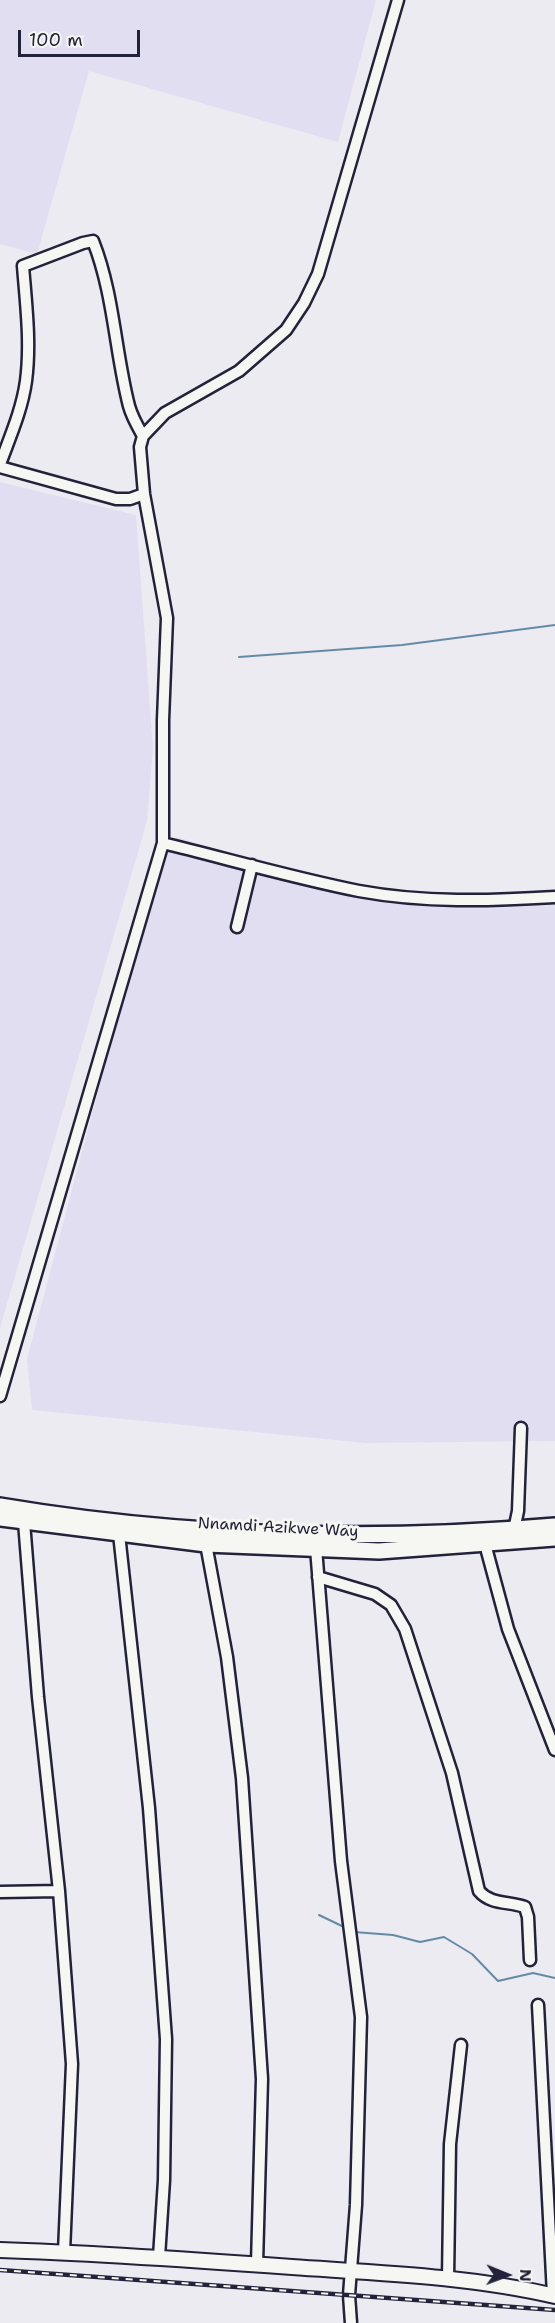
<!DOCTYPE html>
<style>
body{margin:0}
#map{position:relative;width:555px;height:2323px;overflow:hidden;background:#edebf2;font-family:"Shantell Sans",sans-serif}
canvas{display:block}
.north{position:absolute;left:477px;top:2245px;width:60px;height:60px;-webkit-text-stroke:4px #f6f6f2;paint-order:stroke;rotate:91deg;font-size:16px;font-weight:700;line-height:24px;text-align:center;color:#22223b}
.north::after{content:'';display:block;margin:auto;width:21px;height:27px;background:#22223b;clip-path:polygon(50% 0,100% 100%,50% 72%,0 100%)}
.scale{position:absolute;left:18px;top:30px;width:122px;height:27px;box-sizing:border-box;border:3px solid #22223b;border-top:0;padding-left:8px;font-size:18px;line-height:21px;white-space:nowrap;color:#22223b;-webkit-text-stroke:4px #f6f6f2;paint-order:stroke}
</style>
<div id="map">
<canvas width="555" height="2323"></canvas>
<div class="north">N</div>
<div class="scale">100 m</div>
</div>
<script>
const g = document.querySelector('canvas').getContext('2d');
g.lineJoin = 'round';
function fillPath(path, color) { g.fillStyle = color; g.fill(path, 'evenodd'); }
function stroke(path, color, width, dash) { g.strokeStyle = color; g.lineWidth = width; g.lineCap = dash ? 'butt' : 'round'; g.setLineDash(dash || []); g.stroke(path); }
function label(font, color, halo, rows, align = 'center') {
  g.font = font + ' "Shantell Sans",sans-serif'; g.lineWidth = 6; g.setLineDash([]); g.textBaseline = 'middle'; g.strokeStyle = halo; g.fillStyle = color; for (const [text, x, y, turn = 0] of rows) {
    g.save(); g.translate(x, y); g.rotate((+turn || 0) * Math.PI / 180); g.textAlign = isNaN(turn) ? turn : align; if (halo) g.strokeText(text, 0, 0); g.fillText(text, 0, 0); g.restore();
  }
}
fillPath(new Path2D(`
 M0 0H376L338 142 89 71 37 254 0 244Z
 M0 482 136 515 153 748 147 821 0 1328Z
 M177 837 359 894 429 907 555 898V1441L365 1443 32 1410 27 1359 159 862Z`), '#e2def2');
stroke(new Path2D(`
 M239 657 402 645 555 625
 M319 1915 346 1928
 M354 1932 393 1935 420 1942 444 1937 472 1954 498 1981 533 1973 555 1978`), '#638ba8', 2);
const minor = new Path2D(`
 M0 464C10 437 22 410 26 381 31 343 26 304 23 266L83 243 93 241C114 294 115 352 129 406 132 417 138 427 143 436
 M0 467 116 499H130L144 494
 M163 843C228 859 294 878 359 891 424 903 490 901 555 897
 M237 927 252 865
 M0 1396 163 843V720L167 618 144 494 140 447 143 436 165 413 239 371 286 330 304 303 318 274 398 0
 M24 1522 38 1697 59 1891 72 2064 64 2252
 M514 1530 518 1511 521 1428
 M119 1534 149 1808 166 2039 164 2180 159 2257
 M206 1544 227 1657 242 1778 262 2079 257 2264
 M485 1544 508 1629 555 1750
 M316 1548 341 1861 361 2017 356 2205 349 2295 351 2323
 M318 1577 375 1594 391 1605 405 1629 452 1773 479 1891C491 1905 508 1901 525 1907L528 1917 530 1960
 M0 1892 59 1891
 M538 2005 553 2295
 M448 2279 450 2144 461 2045`);
const major = new Path2D(`
 M0 2250C97 2253 195 2260 292 2267 379 2273 469 2276 555 2296`);
const highway = new Path2D(`
 M0 1506C184 1537 369 1542 555 1526
 M0 1518 206 1544 379 1551 555 1538`);
stroke(minor, '#22223b', 15);
stroke(major, '#22223b', 18);
stroke(highway, '#22223b', 20);
stroke(minor, '#f6f6f2', 10);
stroke(major, '#f6f6f2', 14);
stroke(highway, '#f6f6f2', 15);
const rail = new Path2D(`
 M0 2270 555 2310`);
stroke(rail, '#22223b', 4.5);
stroke(rail, '#f6f6f2', 2, [7]);
label('16px', '#22223b', '#f6f6f2', [
 ["Nnamdi Azikwe Way",278,1528,3]
]);
</script>
